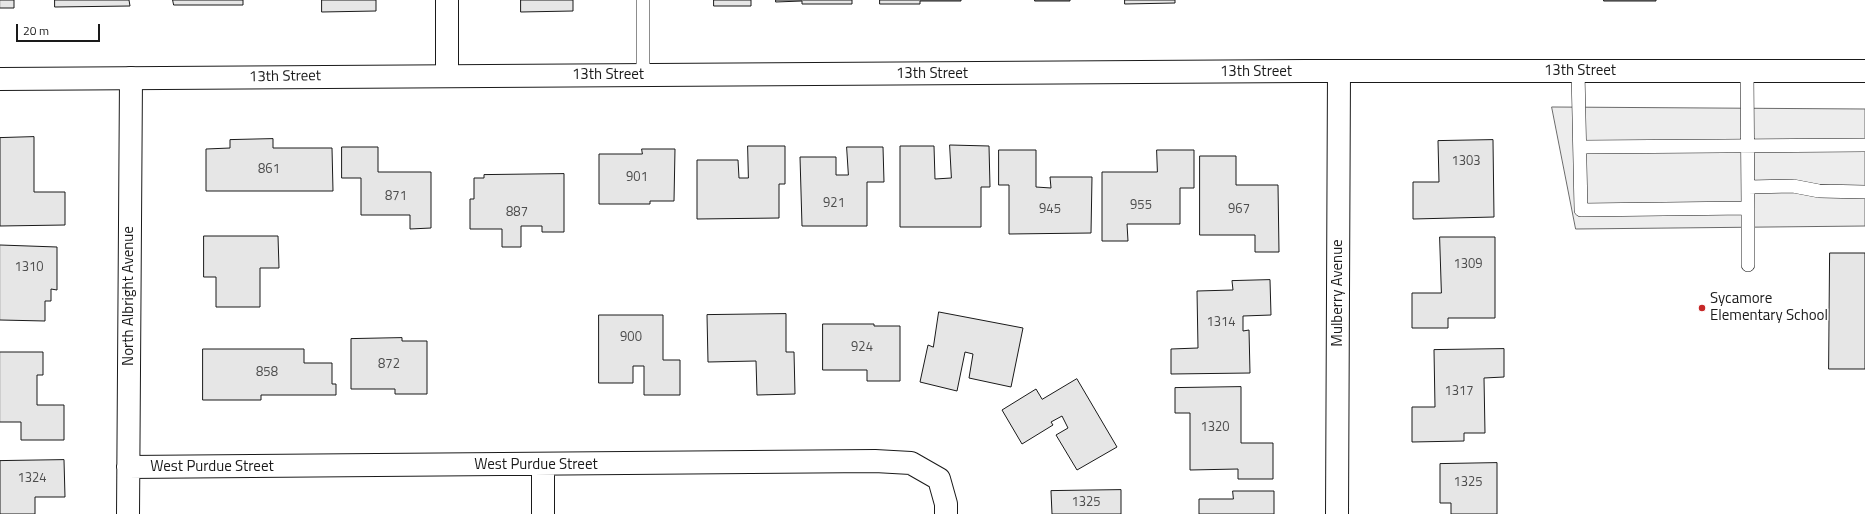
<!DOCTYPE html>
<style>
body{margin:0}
#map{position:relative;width:1865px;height:514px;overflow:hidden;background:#fff;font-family:"Titillium Web",sans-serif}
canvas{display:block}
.scale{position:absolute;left:16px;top:24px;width:84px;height:18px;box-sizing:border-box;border:2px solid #1a1a1a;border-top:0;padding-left:5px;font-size:12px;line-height:14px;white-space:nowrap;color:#1a1a1a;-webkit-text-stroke:3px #fff;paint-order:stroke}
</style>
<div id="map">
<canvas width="1865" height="514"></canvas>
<div class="scale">20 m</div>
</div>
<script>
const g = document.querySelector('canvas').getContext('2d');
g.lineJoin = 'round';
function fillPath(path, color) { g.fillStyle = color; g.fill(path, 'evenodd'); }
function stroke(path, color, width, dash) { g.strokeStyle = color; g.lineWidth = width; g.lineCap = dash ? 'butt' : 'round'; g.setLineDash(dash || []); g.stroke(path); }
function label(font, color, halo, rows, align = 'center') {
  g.font = font + ' "Titillium Web",sans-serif'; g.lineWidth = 3; g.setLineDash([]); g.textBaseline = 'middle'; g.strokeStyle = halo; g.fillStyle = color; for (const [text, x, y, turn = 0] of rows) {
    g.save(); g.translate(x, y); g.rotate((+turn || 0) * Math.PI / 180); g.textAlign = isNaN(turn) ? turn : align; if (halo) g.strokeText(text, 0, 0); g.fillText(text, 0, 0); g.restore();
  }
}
const built = new Path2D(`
 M1552 107 1865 109V226L1576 229Z`);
fillPath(built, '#ededed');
stroke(built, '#6a6a6a', 1);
const building = new Path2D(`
 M0 0H14V8H0Z
 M55 0H129L130 6 55 7Z
 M173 0H243V5H174Z
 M322 0H376V11L322 12Z
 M521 0H573V11L521 12Z
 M714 0H751V6H714Z
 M776 0H852V4H802V1L776 2Z
 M880 0H961V1H920V4H880Z
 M1035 0H1070V1H1035Z
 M1125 0H1175V3L1125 4Z
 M1604 0H1656V1H1604Z
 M34 137V192H65V225L0 226V138Z
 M273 139V148H332L333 191H206V149L230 148V140Z
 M1493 140 1494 217 1413 219V182H1439L1438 141Z
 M950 145 989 146 990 187H981V227H900V146H934L935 179 951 178Z
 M748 146H785V184H779V218L697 219V160H738L739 178H748Z
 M342 147H378V172H431V228L410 229V215H361V178H342Z
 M847 147H883L884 182H867V226H802L800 157H836V175H848Z
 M642 149H675L674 201H650V204H599V154H642Z
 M999 150H1036V187L1051 188 1050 177H1092L1091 233 1009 234V185H999Z
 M1157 150H1194V188H1180V224H1127L1128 241H1102V172H1157Z
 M1200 156H1236V185H1278L1279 252H1255V235H1200Z
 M564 174V232H542V226H521V247H502V229H470V199H474V178H484V175Z
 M204 236H278L279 268H260V307H216V277H204Z
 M1440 237H1495V318H1448V328H1412V293H1441Z
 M0 245 57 247V290L51 289V301H45V321L0 320Z
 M1830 253H1865V369H1829Z
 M1270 280 1271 315 1243 316V331L1249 330 1250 373 1171 374V349L1198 348 1197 291 1233 290 1232 281Z
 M939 312 1023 328 1011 387 969 378 973 354 965 352 957 391 920 382 928 345 933 347Z
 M786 314V352H794L795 394 757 395 756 361 708 362 707 315Z
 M599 315H663V360H680V395H644V366H633V383H599Z
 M823 324H874V326H900V381H867V370H823Z
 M402 338V341H427V394H395V389H351V339Z
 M203 349H304V363H332V384H336V395H261V400H203Z
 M1504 349V377L1484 378 1485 433H1464V441L1412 442V407H1435L1434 350Z
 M0 352H43V375H37V405H64V440H21V422H0Z
 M1077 379 1117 447 1077 470 1056 435 1068 428 1062 416 1051 422 1053 425 1022 444 1002 410 1036 389 1042 399Z
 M1241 387V443H1273V479H1238V469L1190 470V413H1175V388Z
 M64 460 65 497H35V514H0V461Z
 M1497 463V514H1451V503H1440V464Z
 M1121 490V514H1052L1051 491Z
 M1233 491H1274V514H1199V499H1233Z`);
fillPath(building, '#e6e6e6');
stroke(building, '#1a1a1a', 1);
const service = new Path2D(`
 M643 0V76
 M1578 71 1581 210 1748 208 1747 71
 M1580 147 1865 145
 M1748 187 1793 186 1819 191 1865 192
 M1748 208V265`);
const minor = new Path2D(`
 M447 75V0
 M128 467 875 461 911 463 939 479 946 504V514
 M128 514 131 78
 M543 514V465
 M1337 514 1339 71`);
const tertiary = new Path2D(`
 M0 79 1304 71H1865`);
stroke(service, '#1a1a1a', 14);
stroke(minor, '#1a1a1a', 24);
stroke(tertiary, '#1a1a1a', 24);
stroke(service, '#fff', 13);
stroke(minor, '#fff', 22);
stroke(tertiary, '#fff', 22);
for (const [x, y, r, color] of [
 [1702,308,4,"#c62828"]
]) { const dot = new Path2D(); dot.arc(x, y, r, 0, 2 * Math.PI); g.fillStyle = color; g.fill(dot); stroke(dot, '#fff', 1.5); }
label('13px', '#4d4d4d', null, [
 ["1303",1466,162],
 ["861",269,170],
 ["901",637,178],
 ["871",396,197],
 ["921",834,204],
 ["955",1141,206],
 ["945",1050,210],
 ["967",1239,210],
 ["887",517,213],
 ["1309",1468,265],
 ["1310",29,268],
 ["1314",1221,323],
 ["900",631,338],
 ["924",862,348],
 ["872",389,365],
 ["858",267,373],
 ["1317",1459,392],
 ["1320",1215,428],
 ["1324",32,479],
 ["1325",1468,483],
 ["1325",1086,503]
]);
label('15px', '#1a1a1a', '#fff', [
 ["13th Street",1580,71],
 ["13th Street",1256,72],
 ["13th Street",932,74],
 ["13th Street",608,75],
 ["13th Street",285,77,-1],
 ["Mulberry Avenue",1338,293,-90],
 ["North Albright Avenue",129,296,-90],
 ["West Purdue Street",536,465],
 ["West Purdue Street",212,467]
]);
label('15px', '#1a1a1a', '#fff', [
 ["Sycamore",1710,299],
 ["Elementary School",1710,316]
], 'left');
</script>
